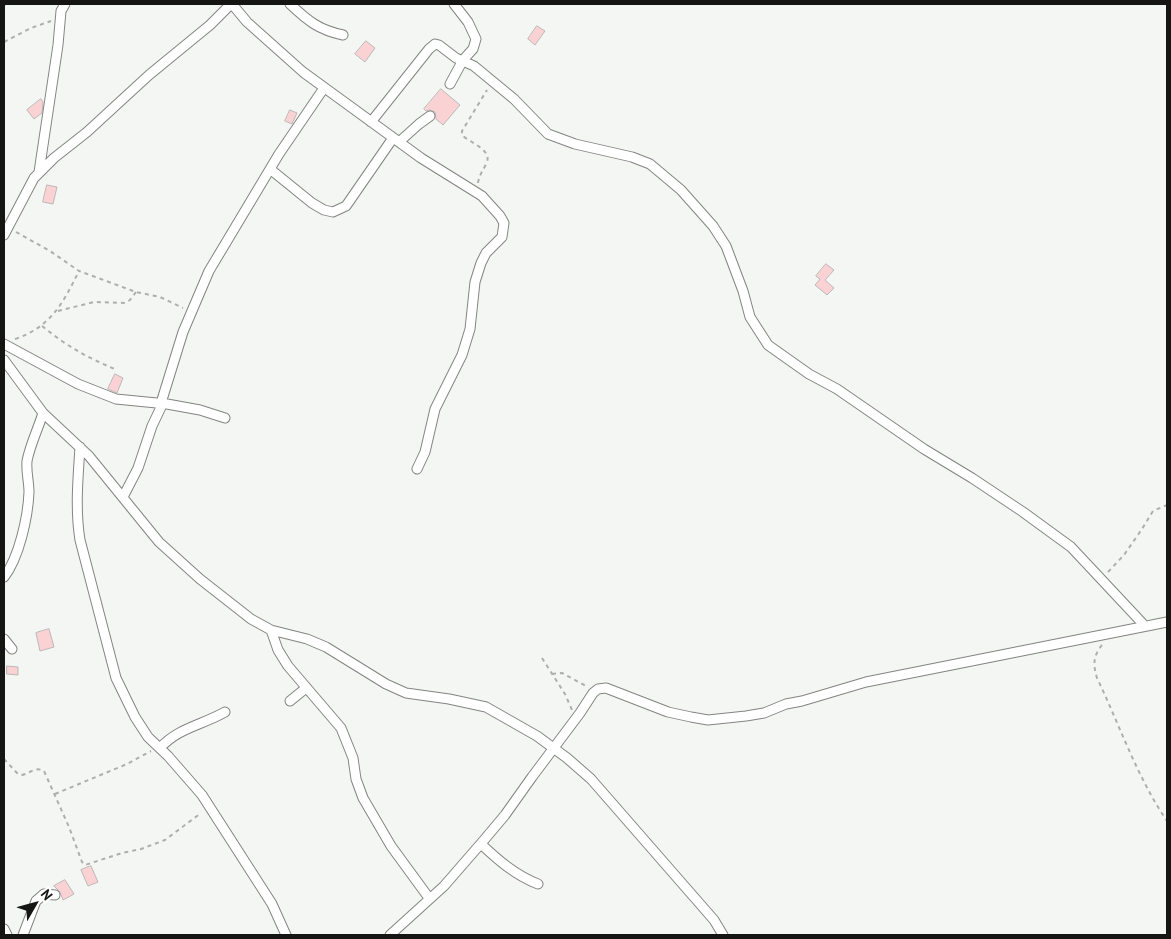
<!DOCTYPE html>
<style>
body{margin:0}
#map{position:relative;width:1171px;height:939px;overflow:hidden;background:#f3f6f2;font-family:"PT Sans",sans-serif}
canvas{display:block}
.frame{position:absolute;inset:0;border:5px solid #151514;pointer-events:none}
.north{position:absolute;left:10px;top:879px;width:50px;height:50px;-webkit-text-stroke:4px #fff;paint-order:stroke;rotate:52deg;font-size:14px;font-weight:700;line-height:20px;text-align:center;color:#151514}
.north::after{content:'';display:block;margin:auto;width:18px;height:22px;background:#151514;clip-path:polygon(50% 0,100% 100%,50% 72%,0 100%)}
</style>
<div id="map">
<canvas width="1171" height="939"></canvas>
<div class="frame"></div>
<div class="north">N</div>
</div>
<script>
const g = document.querySelector('canvas').getContext('2d');
g.lineJoin = 'round';
function fillPath(path, color) { g.fillStyle = color; g.fill(path, 'evenodd'); }
function stroke(path, color, width, dash) { g.strokeStyle = color; g.lineWidth = width; g.lineCap = dash ? 'butt' : 'round'; g.setLineDash(dash || []); g.stroke(path); }
const building = new Path2D(`
 M537 26 545 31 535 45 528 39Z
 M366 41 375 48 365 62 355 54Z
 M441 89 460 105 443 125 436 119 435 112 430 110 426 111 424 109Z
 M41 99 43 102 42 113 34 119 27 110Z
 M290 110 297 113 292 124 285 121Z
 M47 185 57 187 53 204 43 202Z
 M826 264 834 270 825 280 834 288 827 295 815 285 820 279 816 276Z
 M115 374 123 378 117 393 108 389Z
 M49 629 54 647 40 651 36 633Z
 M7 666 18 667V675L7 674Z
 M91 866 98 882 88 886 81 870Z
 M65 880 74 894 63 900 60 892 54 886Z`);
fillPath(building, '#fad2d3');
stroke(building, '#bcb7b7', 1);
const street = new Path2D(`
 M232 4 247 22 303 72 421 158 482 196 500 216 504 223 502 237 486 253 481 263 475 282 470 329 462 355 435 409 425 452 417 469
 M290 4C308 21 319 30 343 35
 M450 84 463 60 473 49 476 39 468 22 454 4
 M371 122 429 49 435 44 439 45 456 58 474 66 497 85 514 99 548 134 575 144 632 157 650 164 681 190 713 226 726 246 743 291 750 317 768 345 809 374 837 389 924 449 972 478 1023 512 1071 547 1145 626
 M399 142 419 124 430 116
 M270 169 312 203 324 210 333 212 346 206 393 138
 M39 172 58 45 61 11 65 4
 M4 235 34 178 54 158 87 132 149 75 210 25 231 4
 M4 344 78 384 116 399 167 404 200 410 225 418
 M4 360 43 413 89 456 159 542 200 579 251 619 271 630 307 639 326 647 386 684 406 693 449 699 486 707 537 736 567 758 591 779 714 920 723 935
 M161 403 183 332 209 271 279 154 324 88
 M80 447C78 478 75 509 80 540L116 678 135 717 148 737 168 756 202 795 272 904 286 935
 M123 497 138 468 152 426 163 403
 M4 577C19 558 28 517 29 492 29 482 26 472 27 461 30 445 38 429 43 413
 M271 630 278 650 288 666 341 728 353 758 356 779 363 798 391 846 429 898
 M4 639 12 649
 M290 701 306 688
 M160 748C178 728 202 725 225 712
 M481 844C498 860 515 875 538 884
 M4 929 7 935
 M23 935 36 901 44 894 55 895
 M390 935 444 886 484 840 505 815 532 777 580 713 593 693 598 689 606 688 668 712 691 717 708 720 746 716 764 713 786 704 802 701 866 682 1167 622`);
stroke(street, '#838582', 11);
stroke(new Path2D(`
 M4 6 5 4
 M4 42 31 28 51 21
 M478 183C479 175 483 171 486 164 494 150 470 143 462 135V131L487 90
 M16 232 50 251 79 271 136 292 160 297 183 308
 M58 311 94 302 125 303 130 300 136 292
 M42 326C68 347 86 357 117 370
 M15 339C51 327 63 303 79 271
 M1108 572 1124 555 1142 529 1153 511 1167 505
 M1102 645C1093 656 1093 665 1097 678 1120 726 1137 777 1167 821
 M542 658 565 694 572 710
 M552 674 562 673 586 686
 M4 759 17 773 21 775C30 774 35 766 44 771L69 827 82 862 85 865 122 853 141 849 165 840 201 813
 M55 794 127 764 151 751`), '#adafac', 2, [4, 4]);
stroke(street, '#fff', 9);
</script>
